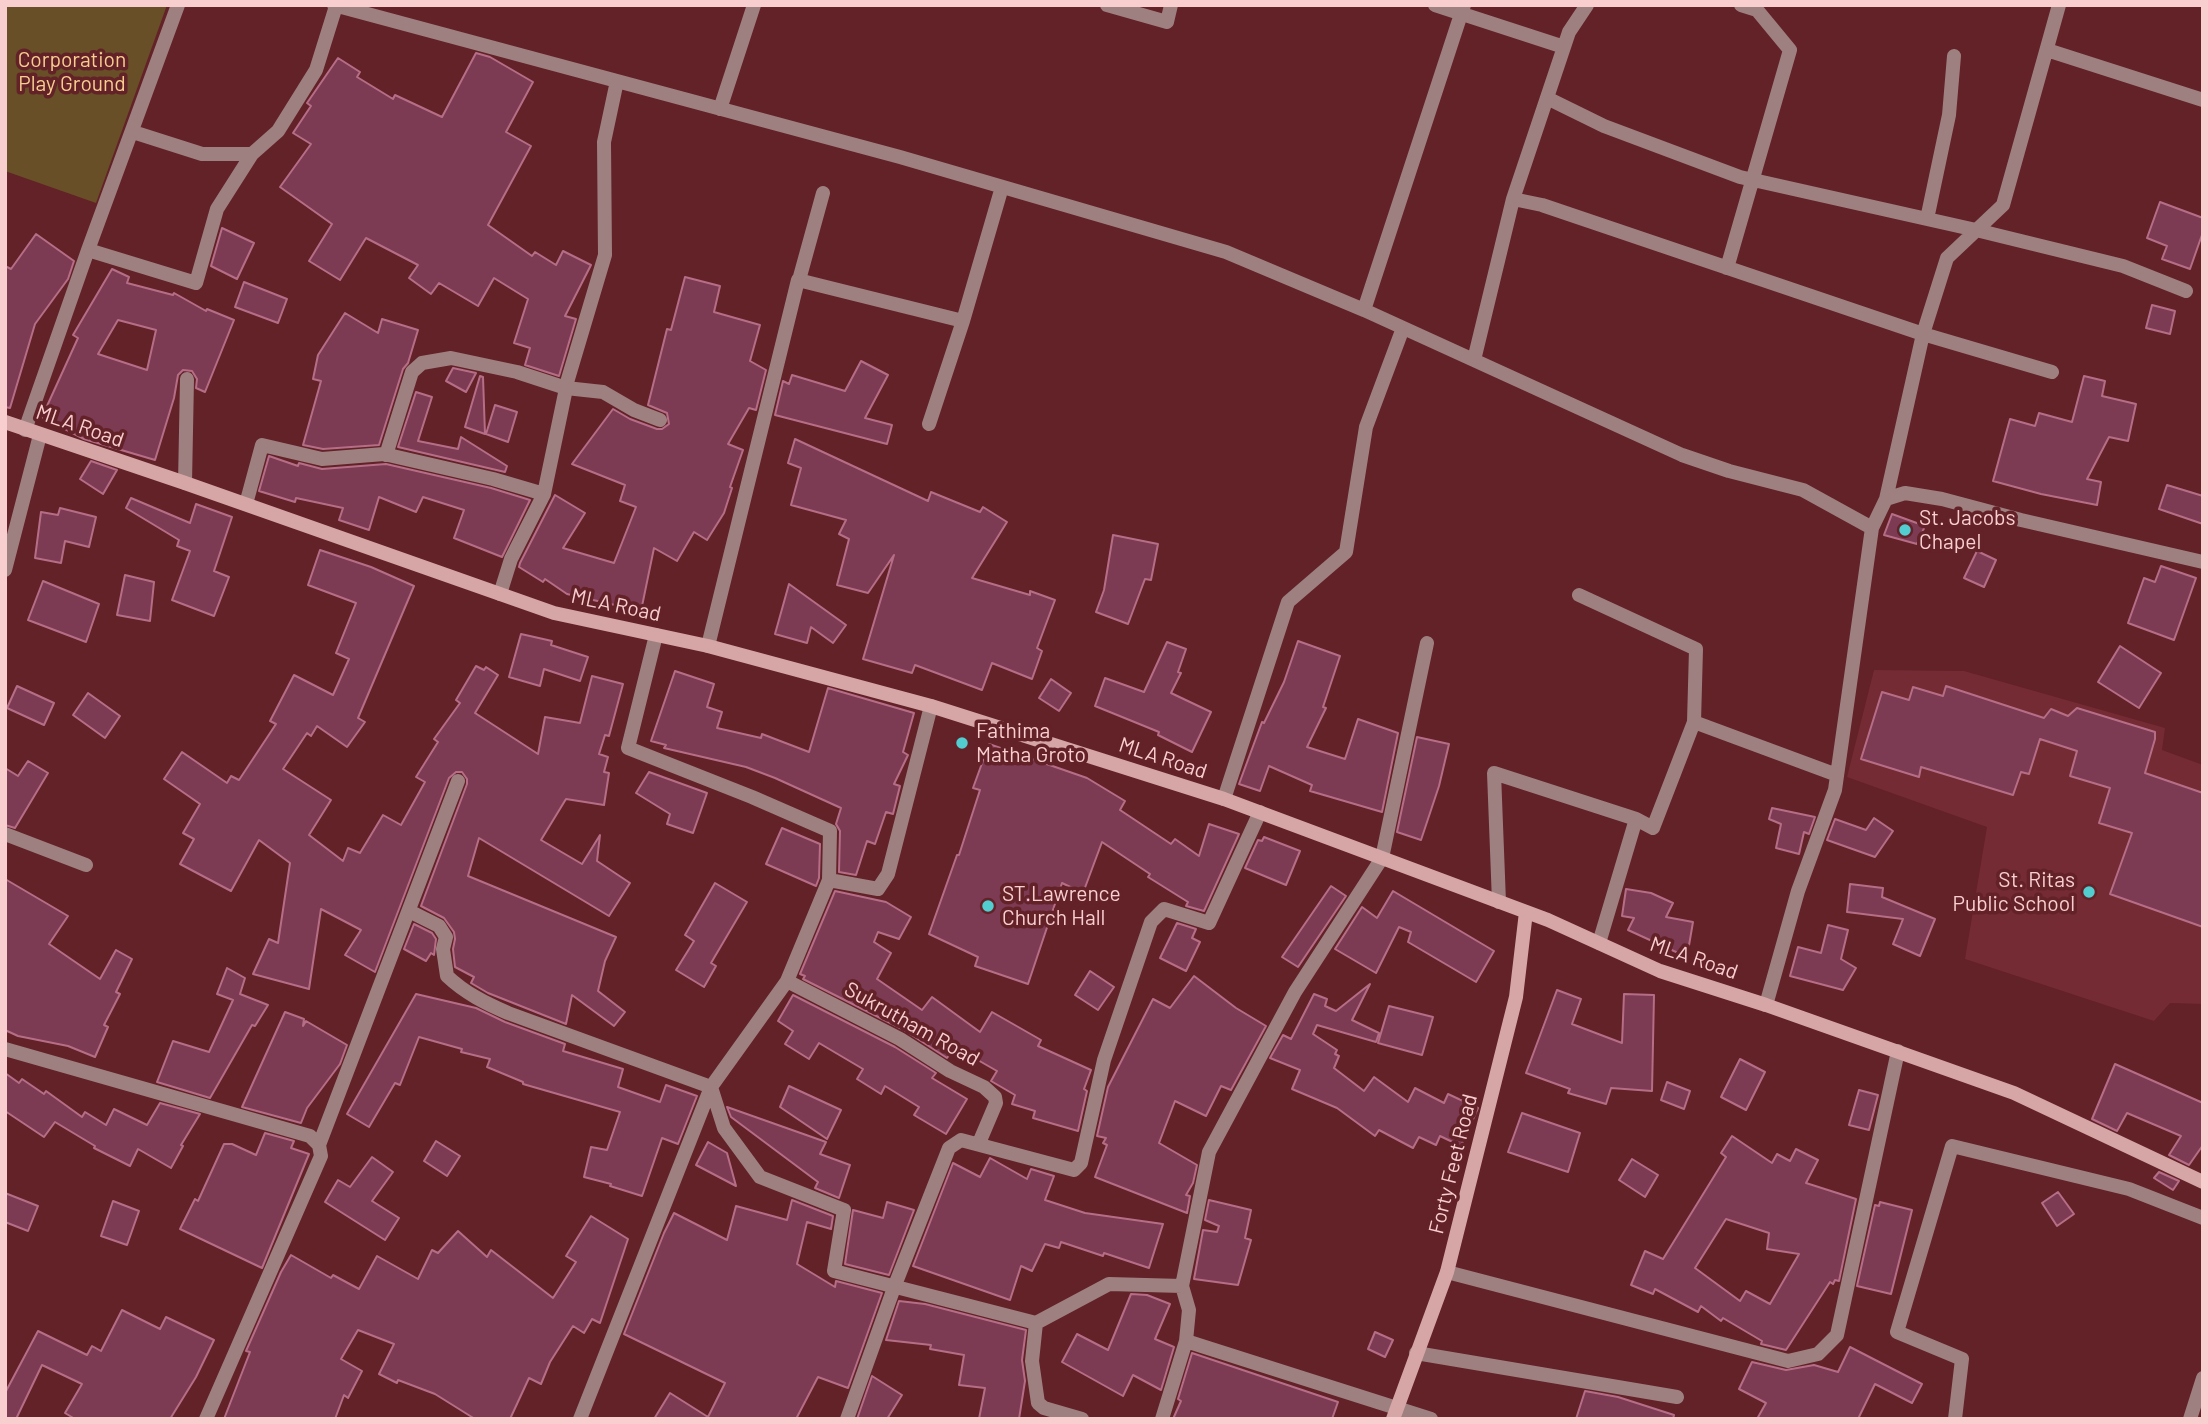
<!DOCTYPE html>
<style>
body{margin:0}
#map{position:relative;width:2208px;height:1424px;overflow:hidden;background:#632128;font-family:Barlow,sans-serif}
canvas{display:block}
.frame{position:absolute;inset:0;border:7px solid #f9cecf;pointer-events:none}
</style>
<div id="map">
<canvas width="2208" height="1424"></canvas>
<div class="frame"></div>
</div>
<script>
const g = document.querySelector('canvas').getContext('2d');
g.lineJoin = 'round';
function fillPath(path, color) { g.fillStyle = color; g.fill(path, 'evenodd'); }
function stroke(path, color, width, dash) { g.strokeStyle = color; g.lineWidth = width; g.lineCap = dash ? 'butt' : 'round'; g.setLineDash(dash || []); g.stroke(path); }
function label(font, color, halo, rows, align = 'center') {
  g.font = font + ' Barlow,sans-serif'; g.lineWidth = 7; g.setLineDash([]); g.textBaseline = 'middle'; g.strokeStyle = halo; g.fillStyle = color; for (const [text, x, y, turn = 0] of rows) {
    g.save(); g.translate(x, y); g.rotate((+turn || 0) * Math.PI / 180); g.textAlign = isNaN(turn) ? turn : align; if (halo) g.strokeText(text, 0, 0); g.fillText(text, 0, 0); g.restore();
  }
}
fillPath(new Path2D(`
 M1874 670 1964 671 2165 728 2162 750 2203 765V1004L2170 1003 2154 1021 1965 959 1987 827 1847 777Z`), '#742b33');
fillPath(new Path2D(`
 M5 5H167L96 203 5 171Z`), '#684f27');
const building = new Path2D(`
 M476 53 490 57 533 82 506 132 531 146 488 225 532 256 535 252 556 265 563 251 591 265 565 316 576 319 559 376 525 365 530 348 514 343 528 299 494 278 478 306 439 283 431 294 409 278 418 265 366 238 340 280 309 261 332 224 280 187 311 144 293 133 311 106 307 103 338 58 360 72 357 77 393 99 395 95 442 117Z
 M2160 202 2203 218V232L2190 269 2162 259 2167 246 2147 238Z
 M222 228 254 243 237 279 211 266Z
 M36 234 74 261 68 279 35 324 10 408 5 407V266L11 269Z
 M112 269 129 277 127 283 173 295 174 293 206 311 207 309 234 320 205 392 196 388 197 379 192 371 183 370 178 375 174 398 155 460 84 439 42 417 78 338 73 335ZM118 320 156 330 147 370 98 354Z
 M685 277 720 286 714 312 760 325 750 361 766 370 756 410 749 408 728 444 743 450 730 487 732 488 724 513 707 540 694 532 677 561 654 548 641 611 567 594 545 579 543 582 519 567 520 563 555 495 585 513 563 548 614 563 636 507 620 501 625 485 572 464 613 409 630 419 657 429H662L669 424 667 413 648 405 667 329 671 330Z
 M244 282 287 299 278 323 235 307Z
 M2152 305 2175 311 2170 334 2146 328Z
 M345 313 378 333 382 319 418 330 408 363 403 369 379 445 323 449 303 445 321 381 313 379 318 355Z
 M861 361 888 375 865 418 892 425 887 444 775 415 783 381 789 384 792 375 845 391Z
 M453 368 476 373 466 392 446 381Z
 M480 376 483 377 485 434 465 427Z
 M2084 376 2105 381 2102 396 2136 404 2128 441 2109 437 2087 479 2101 482 2097 505 2041 494 1993 481 2010 419 2035 426 2039 413 2072 422Z
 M416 392 432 397 418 441 458 449 461 437 507 466 505 472 398 447Z
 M495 405 517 412 508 442 486 434Z
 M795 439 928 501 931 492 980 512 983 507 1007 522 972 578 1030 595V591L1055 600 1037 648 1042 651 1032 679 992 663 982 690 915 665 912 673 863 659 894 555 868 593 837 585 849 539 839 534 846 520 791 505 801 468 788 463Z
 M269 456 298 466 299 463 322 469 386 464 491 488 530 500 502 557 454 538 464 510 423 497 416 512 379 497 369 530 339 520 343 508 296 498 295 502 259 491Z
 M91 461 117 470 103 494 80 479Z
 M2167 485 2203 496V524L2159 509Z
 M131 498 190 523 196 504 232 517 214 571 229 577 214 616 172 600 190 551 177 546 179 540 126 508Z
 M60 508 96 517 89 547 65 541 61 563 35 558 41 512 58 515Z
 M1892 514 1925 526 1917 544 1884 535Z
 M1113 535 1158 544 1151 580 1145 579 1128 624 1096 612 1104 590Z
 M320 550 371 567 414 586 358 718 365 722 347 747 317 726 311 736 307 733 283 769 331 800 309 835 343 861 348 848 360 853 383 815 401 825 425 782 416 777 438 742 434 739 460 703 456 700 476 666 484 670 486 667 498 675 475 713 538 754 545 717 580 723 592 676 623 684 609 736 605 735 599 754 608 757 604 772 609 773 604 805 566 799 541 840 582 864 600 835 597 861 630 883 609 916 479 838 468 876 616 937 605 961 598 991 625 1012 614 1026 572 995 566 1024 488 993 471 983 474 977 455 967 453 949 455 939 454 932 444 918 421 906 467 784V779L462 772H456L449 778 375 972 345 955 361 930 321 909 309 989 253 974 269 939 278 943 290 863 259 840 231 891 180 864 194 839 183 833 200 804 164 779 182 752 227 783 231 776 239 780 276 724 270 721 294 675 333 695 349 659 336 653 356 603 308 585Z
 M1977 551 1996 560 1984 587 1964 578Z
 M2161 566 2196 578 2174 640 2128 623 2144 578 2155 582Z
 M125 575 154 582 150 621 117 615Z
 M43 581 99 604 86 642 28 620Z
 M789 584 846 625 833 643 811 627 807 643 775 634Z
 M521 634 552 641 551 645 588 657 580 681 544 669 540 686 509 677Z
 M1298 641 1340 656 1323 707 1326 708 1307 747 1345 759 1358 719 1398 733 1382 812 1310 791 1312 785 1269 766 1260 791 1239 784 1262 722 1264 723 1284 682Z
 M1167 642 1186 649 1178 672 1181 673 1171 693 1211 712 1192 752 1158 735 1159 732 1095 706 1105 678 1144 692Z
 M2120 646 2161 673 2139 708 2098 682Z
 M675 671 714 684 707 707 722 712 717 728 761 738 762 734 809 752 828 688 914 713 903 752 908 755 894 784 900 786 893 814 886 812 875 844 867 841 856 875 839 872 840 831 836 824 841 808 775 778 746 767 664 748 666 745 651 741Z
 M1051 679 1071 693 1059 711 1039 698Z
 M17 686 54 703 44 725 7 708Z
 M1946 686 2044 718 2051 709 2068 716 2077 708 2155 732V739L2145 773 2203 793V927L2110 894 2132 833 2099 823 2110 788 2070 776 2077 751 2040 739 2029 774 2021 772 2013 795 1921 767 1919 777 1861 759 1882 692 1909 700 1913 687 1943 696Z
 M88 693 120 716 105 738 73 715Z
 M1417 737 1449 744 1439 786 1421 840 1397 832Z
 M989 744 1087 778 1125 801 1120 810 1171 844 1175 839 1199 856 1209 824 1239 834 1204 911 1186 906 1188 902 1148 877 1150 874 1102 842 1083 893 1062 883 1028 984 975 966 978 957 929 934 957 855H959L980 790 973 788Z
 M28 761 48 773 15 828 5 825V768L18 776Z
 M649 772 707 793 693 833 667 824 670 814 636 793Z
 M1772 808 1815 817 1809 834 1804 832 1799 854 1776 848 1781 824 1769 819Z
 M1874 818 1893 831 1875 857 1827 840 1835 819 1866 830Z
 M782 828 820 844 819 878 816 886 766 864Z
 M1264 837 1300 851 1286 885 1245 868 1258 840 1262 841Z
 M5 879 68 916 49 944 100 979 116 950 132 959 116 992 120 994 104 1025 108 1027 95 1057 68 1046 18 1036 5 1030Z
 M715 883 747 902 711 963 716 966 704 987 676 970 694 941 685 935Z
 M1850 884 1883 888 1882 897 1935 919 1920 956 1893 944 1903 919 1847 912Z
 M1331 886 1346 896 1298 967 1282 957Z
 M1626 889 1651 893 1673 903 1666 917 1693 922 1687 957 1628 930 1634 918 1622 916Z
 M835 891 886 902 911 917 899 939 878 932 874 942 891 953 877 979 922 1010 932 997 980 1032 992 1012 1041 1040 1038 1046 1091 1070 1084 1089 1087 1091 1078 1131 1033 1118 1035 1111 1012 1104 1015 1095 991 1081 997 1071 955 1047 947 1058 904 1030 803 979 805 976 800 974Z
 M1393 891 1494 951 1476 982 1408 942 1411 932 1399 927 1376 973 1335 949 1362 907 1377 918Z
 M1177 923 1196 929 1192 938 1200 942 1186 971 1160 958Z
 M414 924 432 933 436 939 434 955 431 953 426 961 404 949Z
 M1828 925 1848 930 1841 959 1856 968 1843 990 1790 976 1798 947 1821 953Z
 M227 968 245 978 240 994 268 1005 255 1026 252 1025 210 1098 157 1082 173 1041 209 1052 233 1000 217 994Z
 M1090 971 1114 987 1098 1010 1075 995Z
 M1194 976 1236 1008 1266 1026 1231 1090 1221 1086 1206 1116 1175 1101 1159 1143 1197 1165 1193 1183 1186 1195 1190 1196 1187 1213 1095 1177 1107 1145 1103 1143 1106 1138 1097 1136 1108 1087 1153 999 1170 1008Z
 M1370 984 1352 1020 1379 1033 1376 1042 1317 1025 1313 1034 1337 1050 1335 1054 1339 1056 1334 1068 1364 1091 1374 1077 1408 1102 1415 1088 1444 1103 1448 1094 1478 1108 1461 1146 1440 1136 1436 1145 1419 1137 1413 1148 1379 1130 1375 1136 1337 1108 1292 1089 1300 1070 1270 1058 1283 1035 1291 1039 1314 994 1327 999 1325 1006 1336 1011Z
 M1557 990 1581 999 1572 1024 1622 1043 1624 994 1654 995 1652 1091 1611 1088 1606 1104 1568 1093 1570 1089 1526 1073Z
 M416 994 476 1008 505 1022 565 1044 563 1051 623 1069 618 1087 660 1102 666 1085 697 1096 678 1144 662 1138 642 1196 610 1186 611 1184 584 1177 591 1147 607 1150 620 1112 523 1084V1082L487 1067 490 1059 461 1052 462 1049 419 1037 400 1085 395 1083 369 1127 347 1114Z
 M793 995 895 1047 936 1073 932 1078 967 1099 946 1134 914 1115 919 1107 885 1086 881 1094 857 1079 863 1069 819 1043 809 1059 785 1044 793 1031 778 1021Z
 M1389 1006 1433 1017 1422 1055 1378 1043Z
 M285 1012 304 1019 303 1026 306 1021 347 1045 340 1064 307 1108 301 1123 242 1107Z
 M1740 1059 1765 1072 1746 1110 1721 1097Z
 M2115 1064 2203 1103V1145L2189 1165 2169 1155 2181 1136 2127 1113 2117 1131 2092 1119Z
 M5 1073 19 1083 22 1079 44 1094 46 1091 82 1117 85 1112 106 1125 114 1109 147 1125 160 1103 200 1114 181 1145 183 1146 171 1168 138 1149 130 1166 94 1148 95 1146 55 1122 44 1137 5 1111Z
 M1667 1082 1690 1091 1684 1109 1661 1100Z
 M789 1086 841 1110 827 1139 780 1107Z
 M1859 1090 1878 1095 1869 1130 1849 1125Z
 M727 1107 826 1142 820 1154 850 1165 839 1198 815 1188 818 1182 731 1117Z
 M1522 1113 1580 1133 1568 1172 1508 1152Z
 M265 1133 294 1141 291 1148 309 1154 262 1268 180 1229 195 1199 198 1201 224 1144H232L256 1155Z
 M1732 1136 1772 1163 1777 1154 1790 1161 1796 1149 1818 1160 1806 1183 1856 1199 1839 1281 1835 1280 1833 1284 1830 1282 1786 1350 1761 1344 1762 1341 1723 1318 1721 1321 1701 1306 1698 1312 1655 1289 1653 1294 1631 1285 1645 1251 1663 1259 1726 1157 1721 1153ZM1726 1219 1769 1233 1767 1249 1799 1254 1770 1304 1746 1291 1740 1301 1695 1268Z
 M436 1141 460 1156 447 1176 424 1161Z
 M708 1142 727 1153 736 1186 696 1165Z
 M372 1157 393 1172 372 1201 399 1218 385 1240 325 1202 338 1180 350 1187Z
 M990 1158 1027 1179 1031 1169 1054 1176 1045 1200 1085 1213 1163 1224 1149 1268 1104 1253 1103 1256 1061 1242 1059 1248 1045 1244 1032 1271 1021 1266 1010 1300 913 1266 953 1163 980 1177Z
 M1632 1159 1658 1175 1645 1197 1619 1180Z
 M2159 1172 2179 1181 2173 1190 2154 1178Z
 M2058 1192 2074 1214 2057 1226 2042 1203Z
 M5 1193 38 1206 28 1231 5 1222Z
 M792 1200 833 1216 831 1229 807 1222 797 1264 835 1287 836 1281 882 1293 848 1388 818 1377 796 1419H654L670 1393 708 1417 725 1383 624 1334 664 1233 674 1213 727 1240 736 1206 787 1220Z
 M1209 1200 1251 1210 1245 1238 1251 1240 1238 1285 1194 1279 1203 1230 1217 1232 1219 1226 1205 1220Z
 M113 1201 139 1211 127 1245 101 1236Z
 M887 1202 914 1210 889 1275 845 1264 853 1210 883 1218Z
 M1880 1202 1912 1210 1891 1294 1857 1286 1875 1205 1879 1206Z
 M591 1216 628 1239 600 1323 592 1319 584 1333 573 1326 550 1362 541 1384 529 1378 510 1419H475L435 1394 398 1380 397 1383 379 1374 394 1344 358 1330 341 1359 362 1371 348 1398 344 1395 335 1419H224L250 1352 246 1351 281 1272 291 1255 331 1278 333 1275 359 1289 377 1256 418 1279 432 1250 438 1253 458 1231 487 1257 491 1250 553 1298 576 1262 566 1256Z
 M1131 1294 1147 1295 1170 1304 1155 1339 1174 1347 1161 1390 1133 1375 1123 1396 1062 1362 1077 1334 1108 1350Z
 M899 1301 925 1304 1026 1330 1022 1360 1025 1381 1019 1419H979L985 1388 959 1385 964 1355 930 1349 931 1345 886 1340Z
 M122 1310 160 1329 166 1317 214 1340 196 1377 170 1419H75L65 1413 82 1384 42 1365 16 1419H5V1393L38 1331 87 1355 92 1346 101 1351Z
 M1375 1332 1393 1340 1385 1357 1368 1349Z
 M1850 1347 1922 1384 1912 1403 1875 1384 1858 1419H1757L1766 1403 1739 1389 1752 1362 1786 1370 1814 1365 1838 1372Z
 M1192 1353 1338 1402 1332 1419H1173L1181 1401 1178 1399Z
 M872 1376 902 1395 887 1419H857Z
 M1585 1391 1618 1397 1674 1415 1673 1419H1576Z`);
fillPath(building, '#7c3a53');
stroke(building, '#b66e87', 2);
stroke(new Path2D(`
 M334 5 900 157 1226 252 1364 310 1682 455 1729 471 1803 490 1872 528
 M1107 5 1167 22 1171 5
 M1435 5 1564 47
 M2047 50 2203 100
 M1547 98 1604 126 1740 177 1976 230 2123 266 2186 291
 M720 109 754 5
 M133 132 202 154H252L278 131 316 70 336 6
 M1513 199 1542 205 1923 334 2052 372
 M1927 219 1949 115 1954 56
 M88 250 196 283 217 209 252 154
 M1727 268 1790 50 1757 10 1741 5
 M799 280 823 193
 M1364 310 1464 5
 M1474 360 1513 199 1569 32 1587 5
 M929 424 963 321 1002 187
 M25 430 88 250 178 5
 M386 455 412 372 422 363 451 358 517 372 566 388 603 392 634 410 660 420
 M185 483 187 379
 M1886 499 1923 334 1947 258 2003 205 2059 5
 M246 504 262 445 322 459 384 454 493 479 544 494
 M5 570 40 435
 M500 594 511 559 544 494 568 379 605 255 604 142 617 81
 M1579 595 1696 649 1694 722
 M656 635 628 748 752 797 830 831 829 880
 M1427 643 1382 858 1295 992 1209 1152 1182 1286 1189 1310 1186 1341 1431 1419
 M708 646 798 280 963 321
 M931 706 888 874 878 889 829 880 787 981 900 1039 950 1071 984 1087 995 1097 996 1103 979 1143
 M1224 799 1288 602 1346 552 1366 427 1403 328
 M5 834 86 865
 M1499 902 1494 773 1636 819
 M409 911 439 926 446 937 443 949 447 976C465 993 485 1003 508 1013L711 1087 724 1128 760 1177 844 1210 834 1271 1036 1323 1109 1284 1182 1286
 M1599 943 1636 819 1653 828 1694 722 1837 775
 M1766 1005 1798 891 1835 790 1872 528 1886 499 1905 493 1942 499 2021 520 2203 562
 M5 1049 310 1136 319 1145 321 1156 206 1419
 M319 1145 458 781
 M1447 1272 1788 1361 1818 1354 1837 1335 1898 1051
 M1036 1323 1032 1361 1038 1403 1044 1408 1082 1419
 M1416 1353 1677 1397
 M580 1419 711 1087 787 981
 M847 1419 895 1285 949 1148 961 1140 1074 1170 1081 1163 1104 1060 1151 922 1164 909 1209 923 1260 812
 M1162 1419 1186 1341
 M1955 1419 1962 1359 1897 1332 1952 1146 2129 1189 2203 1218
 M2190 1419 2203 1378`), '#9e8080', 14);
stroke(new Path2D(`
 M5 422 185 483 554 613 708 646 931 706 1224 799 1548 920 1660 971 1766 1005 2014 1093 2203 1182
 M1393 1419 1447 1272 1516 997 1526 912`), '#d6a6a7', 14);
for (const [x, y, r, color] of [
 [1905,530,7,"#52cdd0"],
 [962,743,7,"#52cdd0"],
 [2089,892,7,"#52cdd0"],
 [988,906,7,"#52cdd0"]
]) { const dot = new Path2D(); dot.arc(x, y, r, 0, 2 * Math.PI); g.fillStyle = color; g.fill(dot); stroke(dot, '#632128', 2.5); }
label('21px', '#f7ce90', '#632128', [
 ["Corporation",72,60],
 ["Play Ground",72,84]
]);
label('21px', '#f9cecf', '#632128', [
 ["MLA Road",80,426,19],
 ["MLA Road",616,605,12],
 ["MLA Road",1163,758,18],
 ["MLA Road",1694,958,19],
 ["Sukrutham Road",912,1024,29],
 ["Forty Feet Road",1453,1164,-76]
]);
label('21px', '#f9cecf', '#632128', [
 ["St. Jacobs",1919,518],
 ["Chapel",1919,542],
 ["Fathima",976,731],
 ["Matha Groto",976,755],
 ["St. Ritas",2075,880,"right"],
 ["Public School",2075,904,"right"],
 ["ST.Lawrence",1002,894],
 ["Church Hall",1002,918]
], 'left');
</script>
